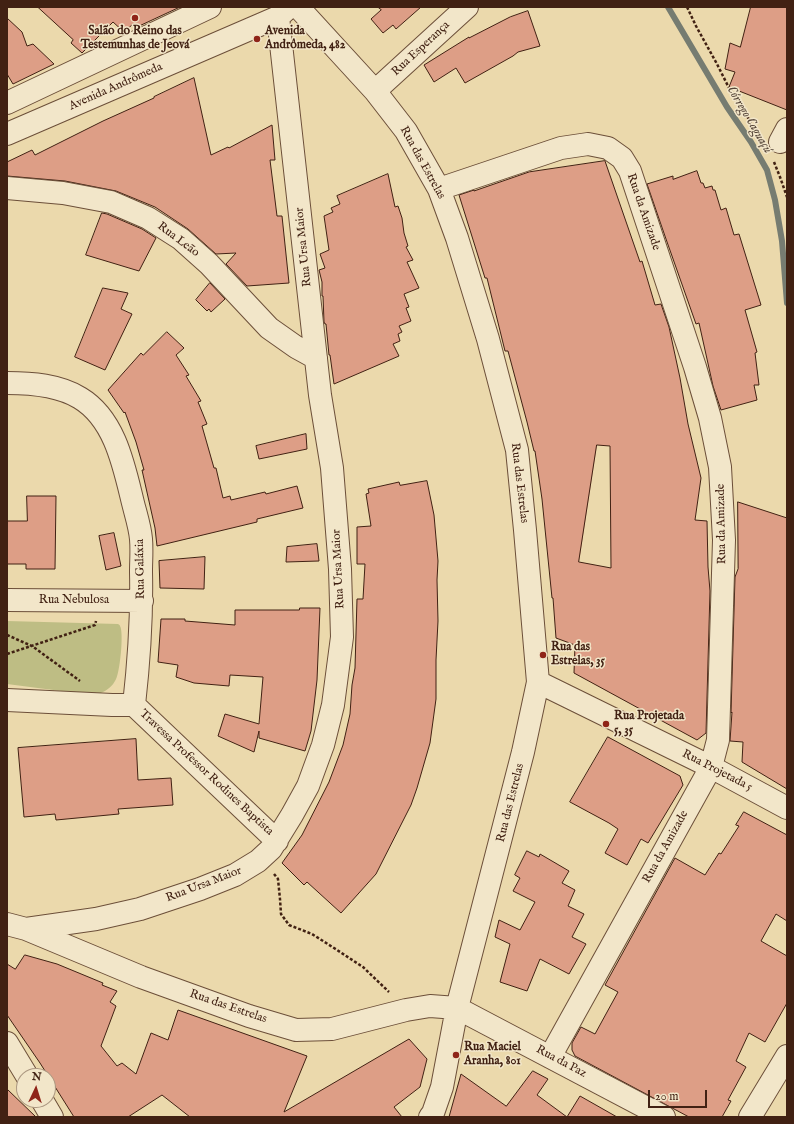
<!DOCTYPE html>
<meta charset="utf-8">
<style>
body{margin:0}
#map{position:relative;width:794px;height:1124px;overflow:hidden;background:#ebd9ac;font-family:"IM FELL English",serif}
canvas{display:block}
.frame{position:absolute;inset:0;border:8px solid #412113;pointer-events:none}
.north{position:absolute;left:16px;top:1068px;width:40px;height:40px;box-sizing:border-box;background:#f2e6c9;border:1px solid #ab9780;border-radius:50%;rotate:4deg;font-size:11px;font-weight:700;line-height:16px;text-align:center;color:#412113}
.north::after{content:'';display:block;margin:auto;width:14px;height:18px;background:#8f2418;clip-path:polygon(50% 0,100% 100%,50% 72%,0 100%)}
.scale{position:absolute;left:648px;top:1090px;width:59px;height:18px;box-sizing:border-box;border:2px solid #412113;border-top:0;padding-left:5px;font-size:12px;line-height:14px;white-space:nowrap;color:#412113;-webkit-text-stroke:3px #f2e6c9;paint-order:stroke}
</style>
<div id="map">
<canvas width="794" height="1124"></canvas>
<div class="frame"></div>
<div class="north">N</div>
<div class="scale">20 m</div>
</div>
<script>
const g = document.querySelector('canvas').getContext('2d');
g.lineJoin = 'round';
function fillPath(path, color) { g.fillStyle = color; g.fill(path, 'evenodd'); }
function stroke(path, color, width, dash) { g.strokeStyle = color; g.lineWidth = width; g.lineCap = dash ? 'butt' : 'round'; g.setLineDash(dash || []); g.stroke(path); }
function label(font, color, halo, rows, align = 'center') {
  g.font = font + ' "IM FELL English",serif'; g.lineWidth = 3; g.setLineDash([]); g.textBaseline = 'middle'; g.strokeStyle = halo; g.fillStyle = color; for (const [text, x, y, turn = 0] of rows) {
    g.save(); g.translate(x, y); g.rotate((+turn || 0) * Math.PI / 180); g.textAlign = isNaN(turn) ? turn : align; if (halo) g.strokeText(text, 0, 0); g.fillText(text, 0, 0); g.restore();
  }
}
fillPath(new Path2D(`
 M7 621 118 624C119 625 120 625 120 626 124 632 120 675 115 681 110 690 101 694 92 695L7 684Z`), '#bebd84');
stroke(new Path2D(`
 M668 7 727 107 751 142 767 170 775 200 782 241 787 303`), '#767c71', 6);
const building = new Path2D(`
 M38 7H180L137 27 133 24 124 32 113 22 82 53 71 43 73 40Z
 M378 7H421L396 29 393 25 383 33 371 19 381 10Z
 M751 7H787V110L729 87 735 72 725 69 730 43 740 47Z
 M528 11 540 46 518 52 513 56 465 83 456 68 434 82 424 65 469 37V38L510 17Z
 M7 18 22 32 27 46 33 44 54 64 13 84 7 74Z
 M194 78 211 155 228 147 229 148 272 125 275 160H270L277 216H282L289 283 247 286 226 264 236 253 216 254 188 229 155 207 116 191 65 181 7 176V162L32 150 35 155 103 121 154 98V97Z
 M605 161 640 262 642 261 655 305 661 304 669 327 680 378 688 424 701 478 695 520 707 521 708 567 710 591 706 733 697 740 574 673 575 645 556 638 553 598H552L542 499 535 451H534L527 422 508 351H505L487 278H485L459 195 474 190V191L529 172ZM597 445 610 446 611 568 579 562Z
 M697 171 701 183H703L705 188 712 186 713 190H715L721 210 726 208 734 235 739 234 761 305 745 310 757 352 755 353 759 385H754L757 400 721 410 713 386 699 323 696 324 666 239 647 184 673 176V179Z
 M388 174 395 207 398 206 402 218 404 233 408 246 406 247 413 260 407 262 419 288 404 294 409 307 406 308 411 321 399 326 402 332 398 334 400 341 393 344 399 356 334 384 330 355H329L326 324H325L324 322 323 296H322V282L319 270 325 268 320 254 329 250 324 216 333 212 331 208 340 204 337 196Z
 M102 213 107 214 142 229 156 238 139 271 86 255Z
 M210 283 225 299 211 312 209 309 207 311 196 300Z
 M103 288 128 293 121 309 132 314 105 370 75 357Z
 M167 332 184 348 176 355 189 375 186 376 201 401 198 402 207 424 202 426 214 468H216L223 498 230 496 231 500 265 492 266 494 297 486 303 508 257 519V522L157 546 155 528 142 470H144L136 442 125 412 124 413 108 390 141 353 143 355Z
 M306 434 307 449 259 459 256 446Z
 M427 481 434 515 438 561 437 580 438 621 436 660V699L430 743 417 788 411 805 376 874 341 913 307 882 304 885 282 863 302 835 329 782 343 745 350 714 352 685 355 668 357 599H363L365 564H357V527L371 526 366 494 369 493 368 489 399 482 400 485Z
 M27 496H56L55 569H26V564H7V521H27Z
 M738 502 787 518V789L742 762 743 742 730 741 732 712 731 713 735 577 738 569Z
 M114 533 121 566 106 570 99 536Z
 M317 544 319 561 286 562 287 547Z
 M205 557 204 589 160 588 159 561Z
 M300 608H320L317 680 311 731 305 751 259 738V731L254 752 218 736 225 714 259 724 263 677 230 675 229 686 194 683 176 677 178 665 158 662 161 619H185V621L235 625V610H299Z
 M608 737 680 776 683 785 648 843 641 839 627 865 605 853 618 829 609 823 570 802Z
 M136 739 138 780 171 778 173 805 118 809 119 814 56 820 55 814 24 817 18 748Z
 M744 812 787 835V921L776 914 761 941 787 956V1003L765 1042 749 1033 736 1061 746 1067 728 1100 731 1101 722 1117H689L575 1056 572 1050V1043L581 1027 595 1034 618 992 605 985 675 858 705 875 719 853 721 854 739 826 736 825Z
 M527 851 539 857 540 854 569 871 562 883 575 890 568 906 584 914 572 937 586 944 569 974 540 959 527 991 500 982 510 944 495 937 499 920 520 930 535 902 513 891 520 878 515 875Z
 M25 955 57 964 103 983 102 985 117 991 110 1002 116 1006 101 1046 117 1066 122 1063 136 1074 151 1033 168 1040 178 1010 307 1056 284 1112 409 1039 427 1059 420 1087 394 1107 402 1117H190L162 1095 128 1117H74L40 1063 7 1015V964L15 969Z
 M533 1071 548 1079 537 1095 567 1117 580 1096 617 1117H449L461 1074 506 1106Z
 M7 1089 36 1117H7Z`);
fillPath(building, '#dd9e86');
stroke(building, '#412113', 1);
const minor = new Path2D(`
 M298 7 375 91 406 131 439 189 457 238 488 339 517 450 525 530 538 682 523 752 457 1008 442 1087 433 1113 430 1117
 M375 91 467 7
 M7 103 210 7
 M7 134 278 17 288 8
 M780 142 787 129
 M7 188 63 193 111 202 148 218 181 239 209 264 269 328 296 347 316 358
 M439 189 561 148 588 144 608 148 622 158 630 171 695 367 710 418 720 467 724 540 718 740 711 767 550 1057
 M7 383C32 383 59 385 80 398 115 419 124 466 133 503 136 515 140 527 141 539 142 550 141 561 141 572 142 616 139 661 134 705H112L7 700
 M7 600 142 601
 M538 682 711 767 787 808
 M134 705 277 841
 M7 924 26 929 141 977 249 1016 296 1030 332 1029 406 1010 430 1006 457 1008 664 1117
 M26 929 96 919 140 909 200 889 235 875 258 861 271 849 292 815 308 786 323 745 333 705 342 637 340 569 332 468 320 395 278 17
 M7 1043 27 1076
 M42 1100 52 1117
 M750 1117 787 1056`);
stroke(minor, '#6c4f39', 24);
stroke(new Path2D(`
 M687 7 696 26 717 64 729 88 739 102 760 139
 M774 162 780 177 787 197
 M7 635 32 646 80 681
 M7 654 95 625 96 621
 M274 874 278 879 280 899 281 914 289 925 312 934 334 948 363 967 389 992`), '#412113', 2.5, [3, 2]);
stroke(minor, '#f2e6c9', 22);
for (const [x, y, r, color] of [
 [135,18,4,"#8f2418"],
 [257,39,4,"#8f2418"],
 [543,655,4,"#8f2418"],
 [606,724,4,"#8f2418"],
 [456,1055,4,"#8f2418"]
]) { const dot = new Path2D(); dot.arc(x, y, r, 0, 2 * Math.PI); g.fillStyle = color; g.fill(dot); stroke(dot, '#f2e6c9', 1.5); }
label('bold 12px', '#412113', '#f2e6c9', [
 ["Salão do Reino das",135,32,"center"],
 ["Testemunhas de Jeová",135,46,"center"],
 ["Avenida",265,32],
 ["Andrômeda, 482",265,46],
 ["Rua das",551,648],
 ["Estrelas, 35",551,662],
 ["Rua Projetada",614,717],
 ["5, 35",614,731],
 ["Rua Maciel",464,1048],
 ["Aranha, 801",464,1062]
], 'left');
label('12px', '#412113', '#f2e6c9', [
 ["Rua Esperança",421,49,-43],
 ["Avenida Andrômeda",116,87,-24],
 ["Rua das Estrelas",422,163,61],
 ["Rua da Amizade",643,212,71],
 ["Rua Leão",178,240,37],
 ["Rua Ursa Maior",304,247,-96],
 ["Rua das Estrelas",519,483,83],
 ["Rua da Amizade",722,524,-91],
 ["Rua Galáxia",141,569,-91],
 ["Rua Ursa Maior",339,569,-93],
 ["Rua Nebulosa",74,601],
 ["Rua Projetada 5",717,771,27],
 ["Travessa Professor Rodines Baptista",206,773,43],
 ["Rua das Estrelas",511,803,-76],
 ["Rua da Amizade",666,847,-61],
 ["Rua Ursa Maior",204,885,-21],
 ["Rua das Estrelas",228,1007,19],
 ["Rua da Paz",561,1062,28]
]);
label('italic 13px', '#57473a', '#f2e6c9', [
 ["Córrego Caguaçú",749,120,59]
]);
</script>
